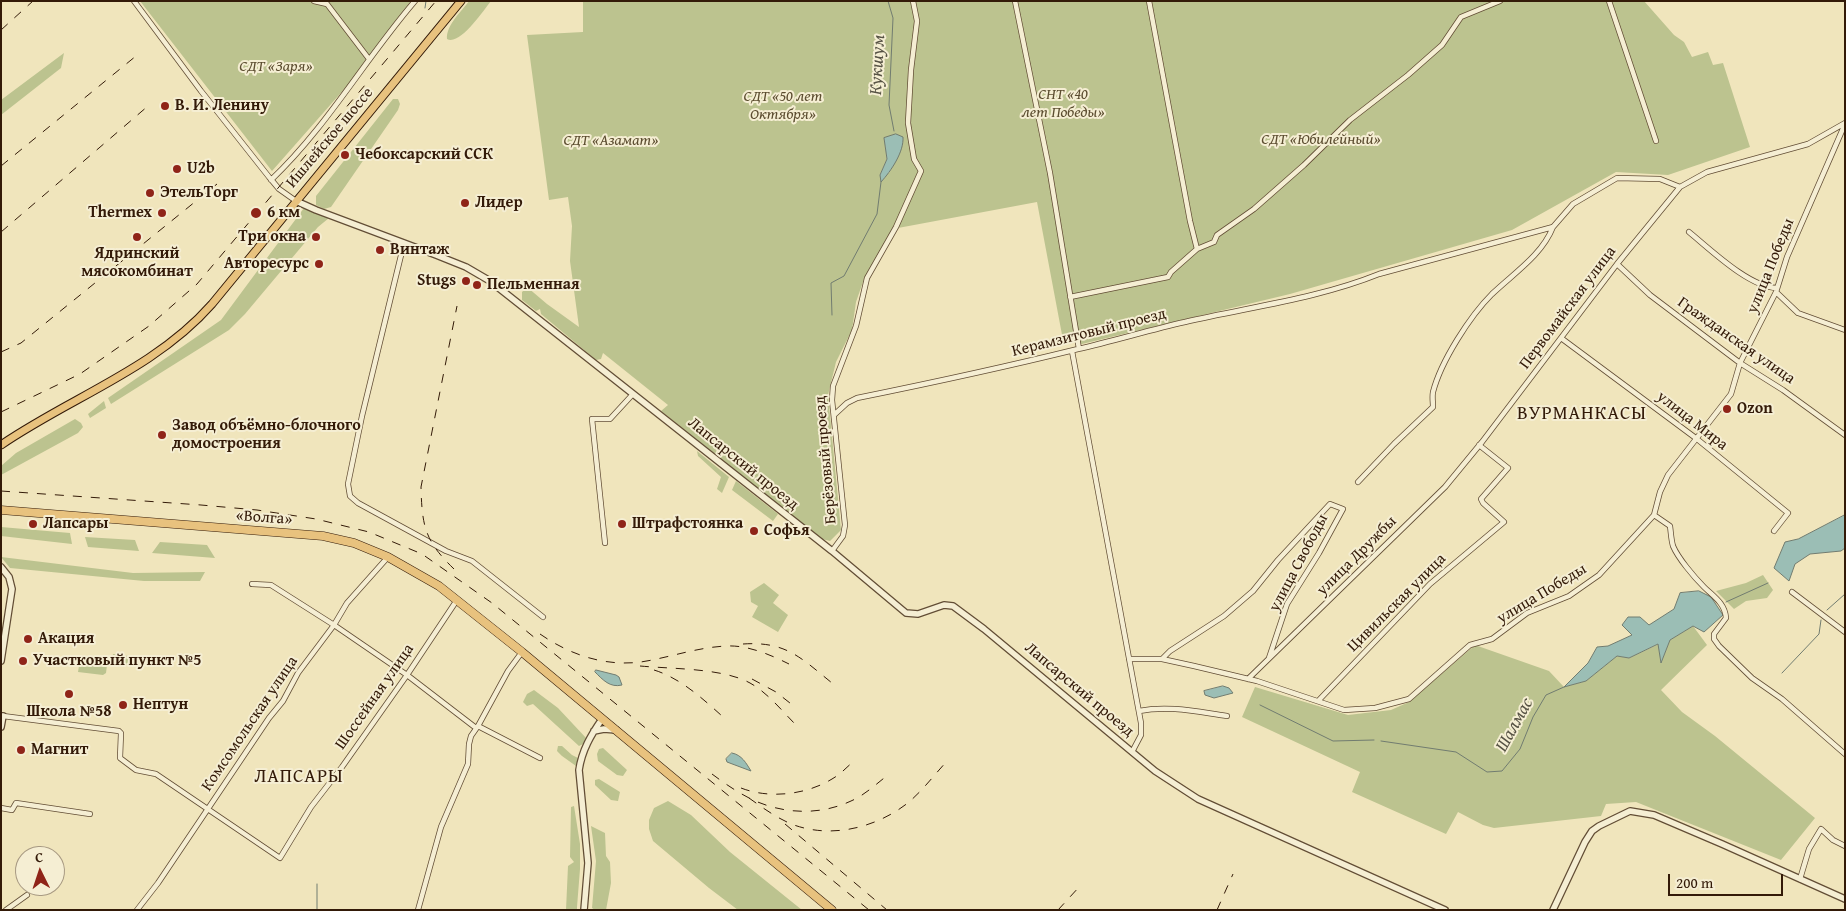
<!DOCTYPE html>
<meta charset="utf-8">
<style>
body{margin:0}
#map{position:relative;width:1846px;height:911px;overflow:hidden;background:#f0e5bc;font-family:"Gentium Book Plus",serif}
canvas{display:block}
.frame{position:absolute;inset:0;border:2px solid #331a08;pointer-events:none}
.north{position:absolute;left:15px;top:846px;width:50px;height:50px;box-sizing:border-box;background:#f5eed3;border:1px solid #a79982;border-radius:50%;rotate:356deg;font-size:14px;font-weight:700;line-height:20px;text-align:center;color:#331a08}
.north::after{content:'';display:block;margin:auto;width:18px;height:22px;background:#8f2418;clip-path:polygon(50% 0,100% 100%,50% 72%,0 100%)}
.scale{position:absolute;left:1668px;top:874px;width:115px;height:22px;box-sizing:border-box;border:2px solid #331a08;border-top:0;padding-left:6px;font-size:15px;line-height:18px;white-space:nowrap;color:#331a08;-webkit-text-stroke:4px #f5eed3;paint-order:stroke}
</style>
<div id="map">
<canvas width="1846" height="911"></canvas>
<div class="frame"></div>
<div class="north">С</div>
<div class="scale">200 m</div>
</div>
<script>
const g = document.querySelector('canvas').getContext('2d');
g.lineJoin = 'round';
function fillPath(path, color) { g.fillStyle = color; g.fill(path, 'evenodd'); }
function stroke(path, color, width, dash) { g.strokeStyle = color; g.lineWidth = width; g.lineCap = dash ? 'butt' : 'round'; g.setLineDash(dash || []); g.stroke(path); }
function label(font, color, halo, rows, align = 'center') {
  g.font = font + ' "Gentium Book Plus",serif'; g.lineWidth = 4; g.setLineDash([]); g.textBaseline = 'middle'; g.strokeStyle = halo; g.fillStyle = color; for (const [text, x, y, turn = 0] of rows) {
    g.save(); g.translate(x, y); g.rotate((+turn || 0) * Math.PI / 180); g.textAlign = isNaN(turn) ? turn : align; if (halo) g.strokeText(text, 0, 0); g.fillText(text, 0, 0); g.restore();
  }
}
fillPath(new Path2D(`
 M140 1H417L357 80 354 78 272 171Z
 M469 1H491C483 11 460 46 447 39 446 25 462 11 469 1Z
 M583 1H1644L1674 35 1684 42 1692 57 1708 52 1713 65 1723 63 1750 147 1668 175 1616 172 1512 230 1290 294 1082 344 1063 340 1037 202 898 228 894 226 864 279 856 302 852 330 836 362 828 395 841 530 830 541 822 539 661 411 668 405 603 353 601 359 596 360 541 314 540 309 536 311 522 300V292L527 287 547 304 579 327 570 261 572 226 568 197 549 200 527 35 583 32ZM885 139 890 172 880 175 887 159Z
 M64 53 61 68 1 115V100Z
 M393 99H398L400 104 398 110 331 207 324 209 316 205V196Z
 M304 208 329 218 318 227 245 314 229 330 111 404 108 398 221 320Z
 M104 401 106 408 90 418 88 414Z
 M75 419 81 423 83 427 78 433 1 475V466L16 453Z
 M697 451 729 477 722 493 717 489 721 477 698 456Z
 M736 481 778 514 773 521 732 490Z
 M1 527 70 533 72 544 1 536Z
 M85 537 135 540 139 551 88 547Z
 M160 542 207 545 215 558 152 553Z
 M1 557 133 573 205 572 200 581H144L10 568Z
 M1763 575 1773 590 1767 598 1746 601 1734 609 1716 591 1746 583Z
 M764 583 779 595 773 603 788 615 778 632 752 617 758 606 751 602 750 592Z
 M1693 626 1707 645 1661 690 1682 712 1715 736 1815 818 1781 860 1636 802 1606 804 1601 816 1494 828 1483 825 1458 812 1446 834 1352 792 1360 772 1242 717 1255 687 1348 715 1391 710 1409 702 1475 645 1549 671 1564 687 1586 681 1617 656 1629 658 1659 644 1661 662 1670 640Z
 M113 654 129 656 127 665 111 663Z
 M80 660 105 662 107 665 106 673 103 675 78 672Z
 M534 690 558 708 587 739 583 744 579 746 533 704 527 706 523 702 527 694Z
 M558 746H562L572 755 578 758 579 763 576 766 562 756 557 751Z
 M603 748 627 770 623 776 617 775 598 761 597 754 599 749Z
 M599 779 620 792 618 801 611 800 595 785V780Z
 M668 801 691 815 730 852 802 910H738L709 888 653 841 649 829V820L654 808Z
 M574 806 580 844V869L577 907V910H566L568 866 574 862 570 857 571 807Z
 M591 826 605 833 606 856 610 862 611 883 606 910H595L592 908 596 861Z`), '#bcc38f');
const water = new Path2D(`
 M896 134 903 137C904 152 891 171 881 182L880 175 887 159 884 138Z
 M1845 515V548L1841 551 1810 554 1795 564 1789 581 1774 568 1785 542 1798 539Z
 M1699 591 1711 597 1723 615 1704 632 1693 626 1670 640 1661 663 1658 644 1629 658 1617 656 1586 681 1564 687 1588 663 1597 647 1608 646 1632 635 1622 625 1628 617H1640L1649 625 1674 609 1680 593Z
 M596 670 616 675 619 677 622 685C610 688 603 680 595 672Z
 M1223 686 1229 688 1233 693 1214 698 1205 695 1204 691Z
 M732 753C742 755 746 763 751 771L727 762 726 759Z`);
fillPath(water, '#9bbeb5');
stroke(water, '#717c70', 1);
stroke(new Path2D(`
 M888 1 893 18 889 105 894 131
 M425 8 426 1
 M832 315 831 283 844 276 877 214 881 182
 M1726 602 1768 583
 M1827 610 1845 594
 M1782 673 1819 634 1821 620
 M1260 705 1333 741 1374 740
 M1381 741 1456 752 1487 772 1502 771 1520 749 1533 717 1546 695 1564 687
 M317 910V884`), '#717c70', 1);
const minor = new Path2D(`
 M134 1 201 91 269 177 279 189 296 201
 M314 1 327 4 369 59
 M1015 1 1050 173 1079 349
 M1149 1 1190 221 1197 249
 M1609 1 1656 141
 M271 180C327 127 365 59 415 1
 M1553 227 1573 204 1617 178 1660 179 1680 187
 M1689 232C1711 250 1749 287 1777 288
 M404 243 362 416 348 484 350 496 358 503 446 551 472 561 543 617
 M1617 264 1650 295 1740 363 1783 390 1845 435
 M1776 292 1798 313 1845 330
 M1070 297 1168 277 1171 272 1197 249 1214 242 1217 235 1254 209 1304 165 1350 120 1408 75 1442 45 1461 17 1500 1
 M1561 338 1697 439 1788 513 1774 531
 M1072 351 1141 723V735L1132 752
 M834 415 847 403 857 398C931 383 1005 367 1078 349 1114 341 1149 330 1185 322 1249 307 1317 299 1379 274L1553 227C1542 255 1514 273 1492 294 1470 316 1441 361 1433 392 1432 397 1433 402 1433 407L1394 444 1358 482
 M1654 515 1670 526C1671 533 1671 539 1673 546 1678 558 1694 577 1704 587 1713 596 1725 603 1726 618L1714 634V639L1719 646 1752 678 1782 699 1845 754
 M605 543 592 419H610L633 394
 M832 551 843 536 845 525 832 400 833 386 856 326 867 278 896 227 921 171 914 159 908 123 911 70 917 21 913 1
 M252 584 271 585 334 625 407 675 476 728
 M1792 592 1845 632
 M1129 659H1162L1194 666 1257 681 1344 710 1375 708 1409 699 1470 645 1492 639 1527 613 1569 596 1599 575 1654 515 1660 492 1668 475 1731 394 1740 363 1776 292 1787 257 1845 124
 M1162 659 1170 651 1224 616 1253 591 1278 560 1330 504 1343 509 1319 553 1287 604 1269 658
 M1248 679 1445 487 1482 442 1617 264 1680 187 1707 172 1808 144 1845 123
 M1319 700 1430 584 1504 522 1483 503 1481 499 1508 468 1479 445
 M1139 711C1169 705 1198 712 1227 716
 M3 716 119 731 121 733 120 758 136 770 156 774 280 858 311 807 342 767 407 675 457 600
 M478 726 540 758
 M1 808 12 810 16 803 90 814
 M1800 879 1809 849 1821 829 1833 840 1845 846
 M6 910 27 895
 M137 910 158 883 269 718 283 701 298 673 334 625 347 603 388 557
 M418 910 441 827 468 764 469 744 471 736 478 726 508 671 522 652`);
const tertiary = new Path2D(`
 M296 201 316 210 436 255 466 267 490 281 832 551 900 608 906 613 918 614 944 605 953 606 984 629 1155 771 1198 799 1445 910
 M1 567 9 577 12 589 1 661
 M1 716H3L1 727
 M594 731 604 729 616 730
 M584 910 588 863 579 770C582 750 591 735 602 719
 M1553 910 1585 842 1592 831 1599 826 1630 811 1654 815 1722 844 1845 899`);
const primary = new Path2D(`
 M1 445C71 397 155 369 212 304L461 1`);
const trunk = new Path2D(`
 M1 510 323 536 354 543 388 557 439 586 522 652 832 910`);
stroke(minor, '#624d35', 6);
stroke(tertiary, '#624d35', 8);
stroke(primary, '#331a08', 9);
stroke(trunk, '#331a08', 9);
stroke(minor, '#f5eed3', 4.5);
stroke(tertiary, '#f5eed3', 5.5);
stroke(primary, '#e8c27e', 7);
stroke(trunk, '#e8c27e', 8);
stroke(new Path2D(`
 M1 30 33 1
 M1 166 136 56
 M1 232 148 106
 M1 352 21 343 217 184
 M1 412 80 374 149 326 197 284 436 1
 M1 491 201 505 257 510 316 519 369 532 422 554 492 603 869 910
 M454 569C425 541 422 527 421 487L457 306
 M540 634C573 657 612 669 652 660 677 655 701 647 727 646 748 645 771 655 789 664
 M743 644C786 641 801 658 832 683
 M640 666C672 669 723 668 750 683 768 693 782 711 796 725
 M654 670C680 678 702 698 722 716
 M752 679 776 692 795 707
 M712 774C724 783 737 792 751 799 782 814 819 816 851 801 865 795 876 784 888 775
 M741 788C769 799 806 795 832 779 841 774 848 766 856 759
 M749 798C763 808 778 819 794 825 833 839 878 827 909 802 923 790 935 774 948 760
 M785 824 887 910
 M1058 910 1080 886
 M1217 910 1233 874`), '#331a08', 1, [9, 9]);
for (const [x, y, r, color] of [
 [165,106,5,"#8f2418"],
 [345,155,5,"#8f2418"],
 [177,169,5,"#8f2418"],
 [150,193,5,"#8f2418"],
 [465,203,5,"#8f2418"],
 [162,213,5,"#8f2418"],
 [256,213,6,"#8f2418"],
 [137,237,5,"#8f2418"],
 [316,237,5,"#8f2418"],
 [380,250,5,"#8f2418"],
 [319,264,5,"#8f2418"],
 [466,281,5,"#8f2418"],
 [477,285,5,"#8f2418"],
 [1727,409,5,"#8f2418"],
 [162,435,5,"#8f2418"],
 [33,524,5,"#8f2418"],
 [622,524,5,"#8f2418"],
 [754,531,5,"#8f2418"],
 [28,639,5,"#8f2418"],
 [23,661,5,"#8f2418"],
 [69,694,5,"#8f2418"],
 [123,705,5,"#8f2418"],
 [21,750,5,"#8f2418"]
]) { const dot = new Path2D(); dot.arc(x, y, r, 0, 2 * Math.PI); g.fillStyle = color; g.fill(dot); stroke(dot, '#f5eed3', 2); }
label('italic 16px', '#5c4d30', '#f5eed3', [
 ["СДТ «Заря»",276,67],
 ["СНТ «40",1063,95],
 ["лет Победы»",1063,113],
 ["СДТ «50 лет",783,97],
 ["Октября»",783,115],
 ["СДТ «Юбилейный»",1321,140],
 ["СДТ «Азамат»",611,141]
]);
label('bold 16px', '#331a08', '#f5eed3', [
 ["В. И. Ленину",175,106],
 ["Чебоксарский ССК",355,155],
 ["U2b",187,169],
 ["ЭтельТорг",160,193],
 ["Лидер",475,203],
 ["Thermex",152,213,"right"],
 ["6 км",267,213],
 ["Три окна",306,237,"right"],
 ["Винтаж",390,250],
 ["Ядринский",137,254,"center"],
 ["мясокомбинат",137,272,"center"],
 ["Авторесурс",309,264,"right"],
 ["Stugs",456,281,"right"],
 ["Пельменная",487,285],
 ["Ozon",1737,409],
 ["Завод объёмно-блочного",172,426],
 ["домостроения",172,444],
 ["Лапсары",43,524],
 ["Штрафстоянка",632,524],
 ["Софья",764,531],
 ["Акация",38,639],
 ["Участковый пункт №5",33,661],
 ["Нептун",133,705],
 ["Школа №58",69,712,"center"],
 ["Магнит",31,750]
], 'left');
label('16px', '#331a08', '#f5eed3', [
 ["Ишлейское шоссе",330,138,-50],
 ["улица Победы",1771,266,-68],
 ["Первомайская улица",1568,308,-53],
 ["Керамзитовый проезд",1089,333,-14],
 ["Гражданская улица",1736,341,35],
 ["улица Мира",1692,421,38],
 ["Берёзовый проезд",826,460,-95],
 ["Лапсарский проезд",743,464,39],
 ["«Волга»",264,518,4],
 ["улица Дружбы",1357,556,-45],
 ["улица Свободы",1299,563,-62],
 ["улица Победы",1542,594,-31],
 ["Цивильская улица",1397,603,-45],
 ["Лапсарский проезд",1079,690,40],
 ["Шоссейная улица",375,697,-55],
 ["Комсомольская улица",250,724,-56]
]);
label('italic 18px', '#575345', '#f5eed3', [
 ["Кукшум",878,65,-87],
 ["Шалмас",1515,725,-61]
]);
g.letterSpacing = '1px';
label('19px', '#331a08', '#f5eed3', [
 ["ВУРМАНКАСЫ",1582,414],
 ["ЛАПСАРЫ",299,777]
]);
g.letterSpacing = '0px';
</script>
